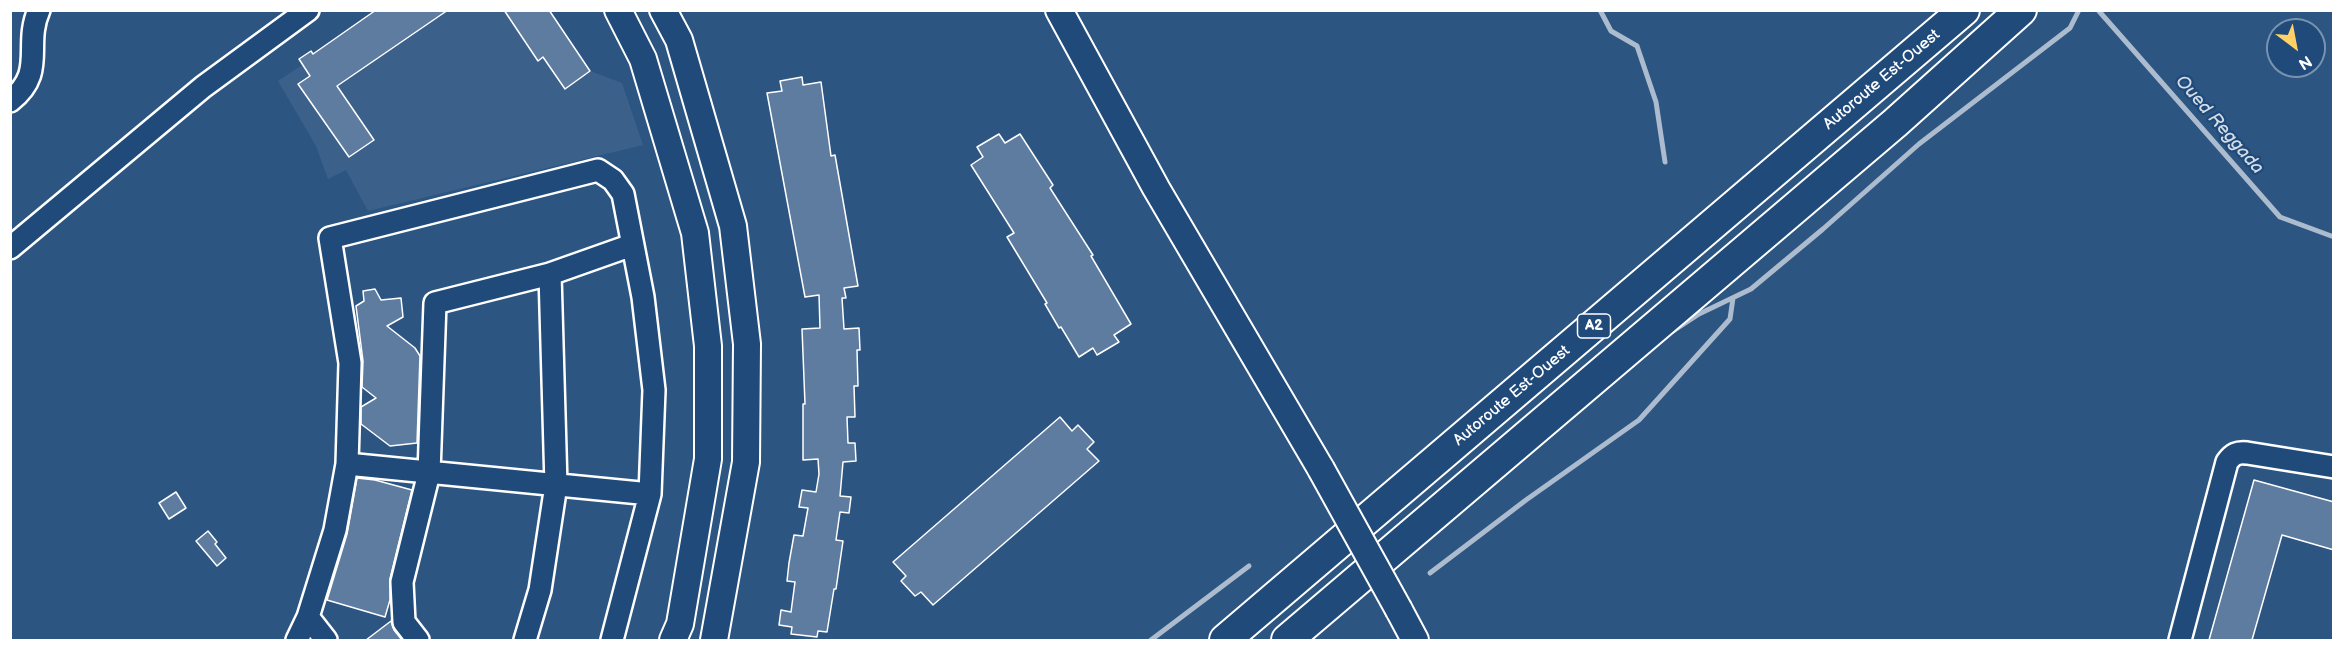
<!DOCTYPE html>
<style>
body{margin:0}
#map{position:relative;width:2344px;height:651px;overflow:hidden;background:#2c5582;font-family:"Balsamiq Sans",sans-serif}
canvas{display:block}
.frame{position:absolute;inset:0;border:12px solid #fff;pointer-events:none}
.north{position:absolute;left:2266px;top:18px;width:60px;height:60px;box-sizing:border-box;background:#1f4a7a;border:2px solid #7992af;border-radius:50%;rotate:148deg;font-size:16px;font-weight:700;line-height:24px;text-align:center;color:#fff}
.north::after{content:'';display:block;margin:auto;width:21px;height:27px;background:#ffd166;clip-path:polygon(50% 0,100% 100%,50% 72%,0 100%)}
</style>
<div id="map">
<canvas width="2344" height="651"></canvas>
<div class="frame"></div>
<div class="north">N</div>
</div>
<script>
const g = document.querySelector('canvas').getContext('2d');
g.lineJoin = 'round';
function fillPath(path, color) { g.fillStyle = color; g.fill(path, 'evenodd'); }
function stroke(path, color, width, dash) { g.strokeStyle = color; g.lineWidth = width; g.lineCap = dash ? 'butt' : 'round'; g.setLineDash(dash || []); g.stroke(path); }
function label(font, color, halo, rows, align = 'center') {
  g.font = font + ' "Balsamiq Sans",sans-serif'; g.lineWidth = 4.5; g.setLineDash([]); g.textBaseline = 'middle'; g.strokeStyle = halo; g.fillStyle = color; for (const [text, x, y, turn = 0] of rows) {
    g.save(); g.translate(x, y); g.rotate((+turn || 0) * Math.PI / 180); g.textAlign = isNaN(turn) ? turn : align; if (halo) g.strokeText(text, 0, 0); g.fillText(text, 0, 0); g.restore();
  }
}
fillPath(new Path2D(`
 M376 11H549L590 71 622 83 643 145 368 211 346 170 328 179 316 146 278 81 302 65 299 59 311 51 313 54Z`), '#3b618b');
stroke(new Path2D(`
 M1600 10 1611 31 1637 46 1656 102 1665 162
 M2098 10 2280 217 2334 237
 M1673 331 1699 314 1751 289 1823 229 1919 144 2070 28 2079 10
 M1430 573 1526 500 1639 420 1730 319 1733 298
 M1151 640 1249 566`), '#acbcce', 5);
const building = new Path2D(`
 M376 10H448L337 86 374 140 349 157 298 84 310 76 299 59 311 51 313 54Z
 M504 10H549L590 71 565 89 543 57 538 61Z
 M802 77 803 85 821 82 831 156 835 155 858 286 844 288 846 298H842L844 329 859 328 860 350H857L858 386H854L855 417H847L848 443H855L856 461 843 462 840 496 851 497 849 513 840 512 836 540 843 541 836 589H834L827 632 818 631 817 637 791 634 792 627 779 625 781 610 791 612 795 582 787 581 789 563 794 535 803 536 808 508 799 507 802 490 816 492 819 474 818 459 803 460V404H805L802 329 820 328 819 295 805 297 767 93 782 91 780 81Z
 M999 134 1005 143 1020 134 1053 185 1050 188 1093 255 1091 256 1131 324 1114 335 1119 342 1097 355 1093 348 1079 357 1061 327 1059 328 1045 304 1047 303 1007 237 1014 233 971 165 983 157 977 147Z
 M375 289 381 300 401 298 403 317 387 326 415 348 420 356 417 443 390 446 361 424V407L376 398 362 387 363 361 356 306 364 301 363 291Z
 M1060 417 1072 431 1078 425 1094 442 1087 449 1099 461 933 605 921 592 915 596 901 581 906 576 893 562Z
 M357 478 375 480 412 490 390 579V600L385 617 327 600 347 534Z
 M2254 480 2334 502V550L2282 535 2252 640H2209Z
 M176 492 186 508 169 519 159 503Z
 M208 531 217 542 215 544 226 558 217 566 196 541Z
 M391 621 394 630 402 640H366Z`);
fillPath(building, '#5e7c9f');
stroke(building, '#fff', 1.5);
const minor = new Path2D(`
 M10 101C47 72 23 46 39 10
 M10 248 203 87 308 10
 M347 464 650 494
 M308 617 326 640
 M297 640 308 617 335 530 347 464 350 363 330 238 598 170 613 180 623 194 643 297 654 390 650 494 612 640
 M418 640 404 622 402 582 429 473 435 303 550 274
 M525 640 540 590 556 485 550 274 632 245
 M2180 640 2227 462C2233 454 2237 452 2247 453L2334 467`);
const major = new Path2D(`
 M618 10 643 59 695 233 708 346V459L680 624 673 640
 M663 10 679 40 733 226 747 344 746 462 714 640
 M1059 10 1156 188 1321 469
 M1399 610 1415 640`);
const highway = new Path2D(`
 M1225 640 1964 10
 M1287 640 1895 123 2021 10`);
stroke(minor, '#fff', 26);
stroke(major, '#fff', 30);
stroke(highway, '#fff', 34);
stroke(minor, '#1f4a7a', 21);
stroke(major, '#1f4a7a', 26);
stroke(highway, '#1f4a7a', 30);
const majorBridge = new Path2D(`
 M1321 469 1399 610`);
stroke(majorBridge, '#fff', 30, []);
stroke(majorBridge, '#1f4a7a', 26);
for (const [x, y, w] of [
 [1594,326,33]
]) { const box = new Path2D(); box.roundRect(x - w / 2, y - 12, w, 24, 4.5); g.fillStyle = '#1f4a7a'; g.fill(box); stroke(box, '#fff', 1.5); }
label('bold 15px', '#fff', null, [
 ["A2",1594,326]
]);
label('16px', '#fff', '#1f4a7a', [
 ["Autoroute Est-Ouest",1882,80,-40],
 ["Autoroute Est-Ouest",1512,396,-40]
]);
label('italic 18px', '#d5dde6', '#1f4a7a', [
 ["Oued Reggada",2219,125,49]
]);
</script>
